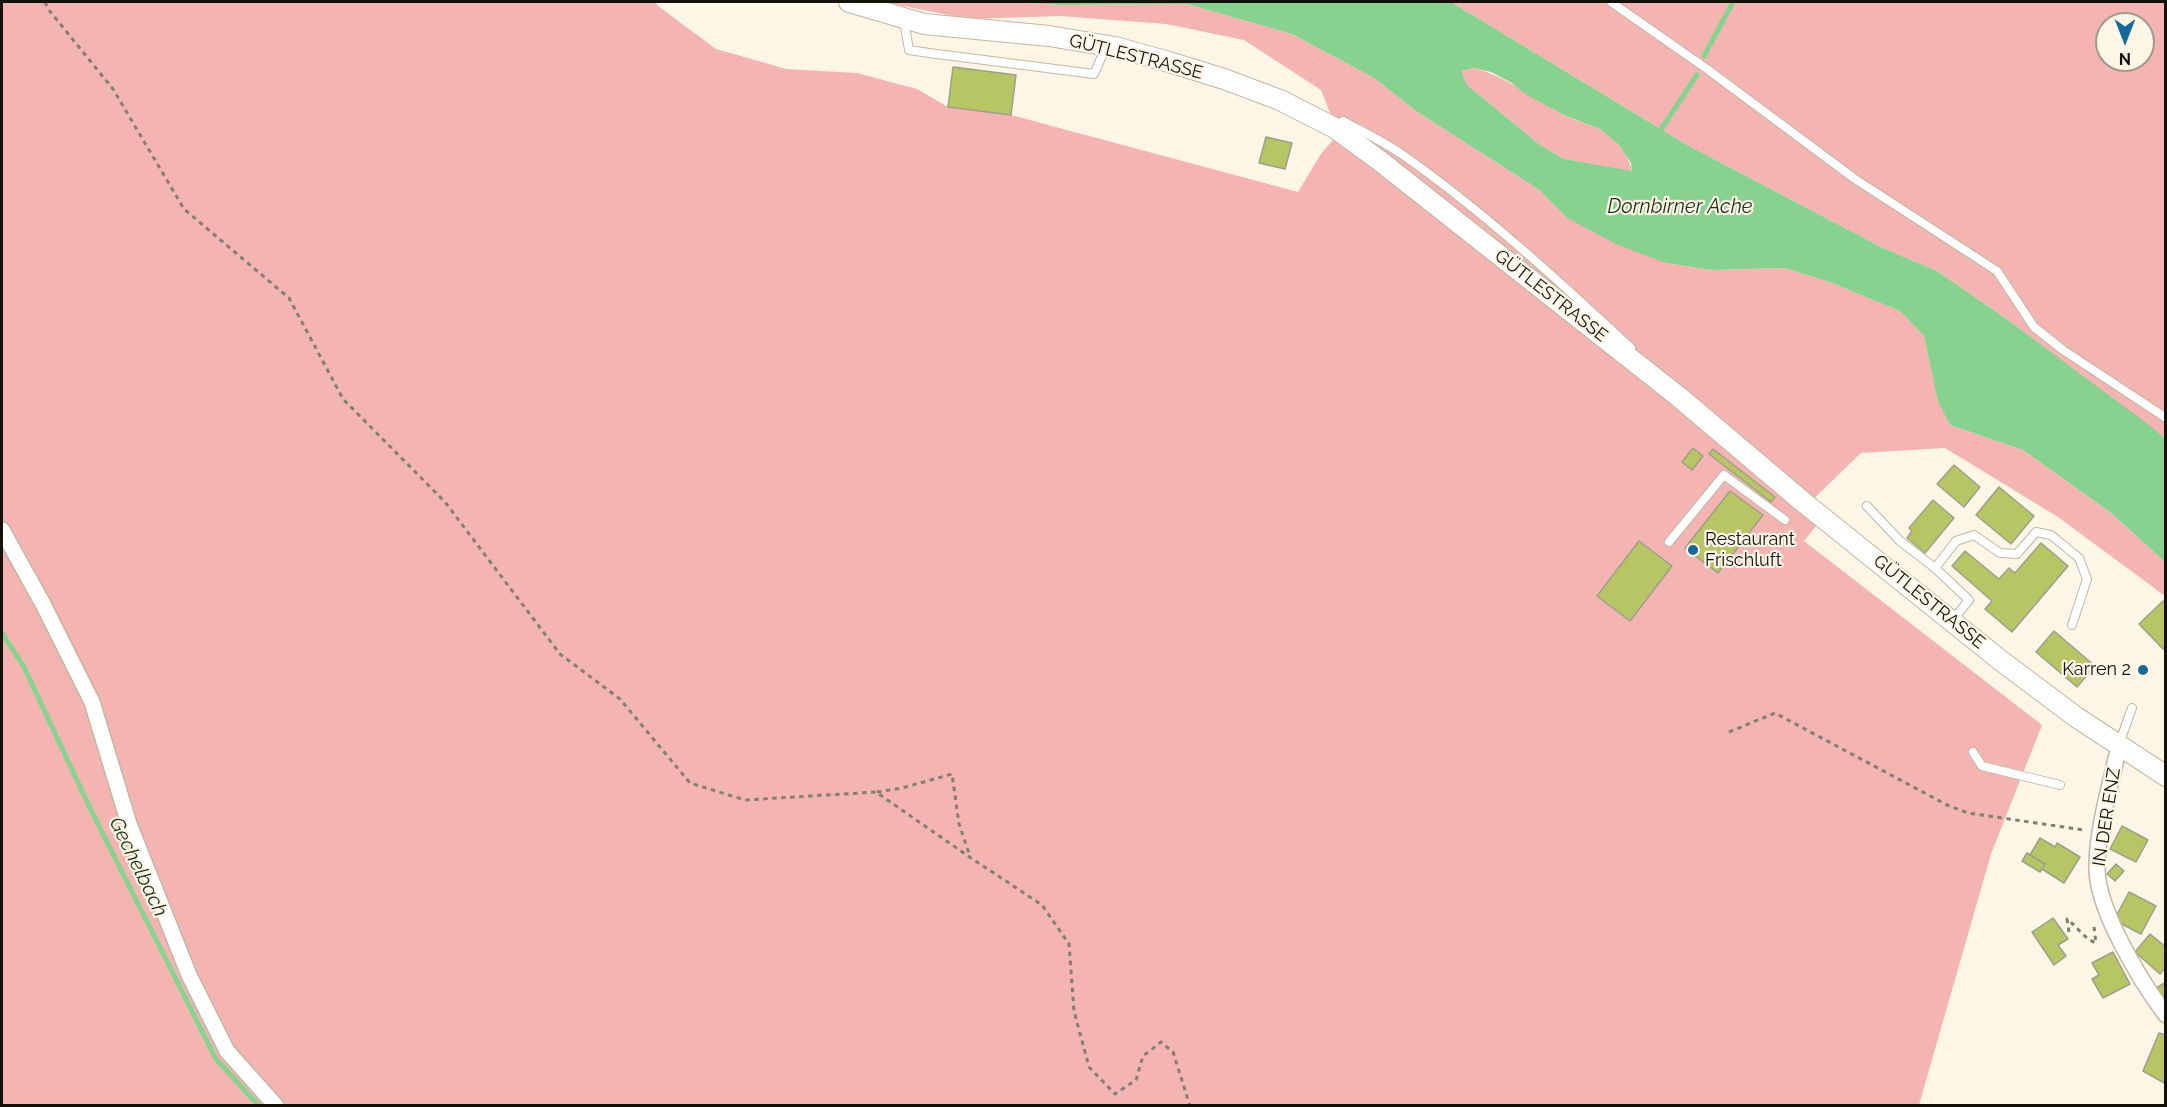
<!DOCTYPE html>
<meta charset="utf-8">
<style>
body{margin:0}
#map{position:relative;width:2167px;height:1107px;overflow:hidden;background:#fdf5e5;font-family:Raleway,sans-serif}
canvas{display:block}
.frame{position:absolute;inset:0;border:3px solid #14110a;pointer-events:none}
.north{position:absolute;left:2095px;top:12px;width:60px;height:60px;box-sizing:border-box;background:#fdf5e5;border:2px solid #a09a8d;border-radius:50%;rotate:180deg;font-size:16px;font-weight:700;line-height:24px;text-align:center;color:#14110a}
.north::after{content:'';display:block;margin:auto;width:21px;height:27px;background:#156a9b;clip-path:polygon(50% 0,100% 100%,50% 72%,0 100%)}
</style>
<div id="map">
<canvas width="2167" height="1107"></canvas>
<div class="frame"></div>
<div class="north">N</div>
</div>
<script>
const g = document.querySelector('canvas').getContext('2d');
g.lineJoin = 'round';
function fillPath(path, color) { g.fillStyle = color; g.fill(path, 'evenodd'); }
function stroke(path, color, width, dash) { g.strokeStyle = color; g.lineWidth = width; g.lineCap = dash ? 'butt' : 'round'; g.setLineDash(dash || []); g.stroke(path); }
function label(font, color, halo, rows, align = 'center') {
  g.font = font + ' Raleway,sans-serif'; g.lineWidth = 4.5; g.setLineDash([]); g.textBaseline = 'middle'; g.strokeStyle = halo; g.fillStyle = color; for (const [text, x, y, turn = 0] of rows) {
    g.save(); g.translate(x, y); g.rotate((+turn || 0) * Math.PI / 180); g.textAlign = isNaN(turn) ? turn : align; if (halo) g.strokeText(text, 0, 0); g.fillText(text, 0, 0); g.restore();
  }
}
fillPath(new Path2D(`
 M2 2H655L658 6 716 49 786 69 857 73 917 89 948 107 1011 115 1298 192 1321 154 1338 134 1321 90 1244 40 1166 24 1060 16 968 19 884 2H1007L1062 5 1187 4 1292 34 1374 78 1416 111 1538 189 1567 218 1666 263 1712 270 1785 268 1832 283 1900 311 1924 336 1931 368 1950 425 2023 450 2110 512 2165 562V596L2058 517 1945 448 1861 453 1805 507 1821 520 1804 541 2042 725 1991 854 1919 1105 2 1106Z
 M1451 2H2165V438L2008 320 1937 271 1883 248 1687 145ZM2107 24H2143V60H2107Z
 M1474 68C1508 77 1534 99 1564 115 1575 121 1588 123 1599 129 1614 137 1630 155 1632 172L1564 159 1540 145 1467 85 1461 71Z`), '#f3b4b2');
fillPath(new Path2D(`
 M1007 2H1451L1687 145 1883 248 1937 271 2008 320 2149 425 2165 438V562L2110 512 2023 450 1950 425 1938 401 1924 336 1900 311 1832 283 1785 268 1712 270 1666 263 1616 244 1567 218 1538 189 1416 111 1374 78 1292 34 1187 4 1062 5ZM1474 68 1491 72 1512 83 1525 94 1566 116 1600 129 1619 145 1631 163 1632 171 1564 159 1540 145 1467 85 1461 71Z`), '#87d28e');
stroke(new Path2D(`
 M1704 56 1733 2
 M1658 134 1697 75
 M2 633 24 667 90 808 216 1059 259 1106`), '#87d28e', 5);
const building = new Path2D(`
 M953 67 1016 75 1011 115 948 107Z
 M1266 137 1292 143 1285 169 1259 163Z
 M1693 448 1703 456 1692 470 1682 462Z
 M1713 449 1775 497 1771 502 1709 454Z
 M1954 465 1980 487 1964 507 1937 484Z
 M1999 487 2034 516 2011 544 1976 515Z
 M1730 491 1763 515 1718 573 1685 548Z
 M1933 500 1954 518 1925 553 1907 538 1912 531 1909 528Z
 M1639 541 1672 566 1630 621 1597 596Z
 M2041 543 2068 566 2012 632 1985 609 1992 601 1952 566 1965 551 1999 579 2009 568 2015 573Z
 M2163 601 2166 604V652L2139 624Z
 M2054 631 2095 666 2077 687 2036 652Z
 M2122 826 2148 840 2136 862 2110 849Z
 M2040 838 2055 847 2057 843 2080 857 2064 883 2042 869 2045 864 2030 855Z
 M2027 853 2045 864 2040 872 2022 861Z
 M2116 864 2124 871 2115 881 2107 874Z
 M2129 892 2156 906 2141 934 2114 920Z
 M2053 918 2068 939 2058 945 2066 956 2054 965 2032 932Z
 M2150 934 2166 947V967L2160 974 2135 952Z
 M2113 952 2130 984 2103 998 2092 979 2099 975 2092 963Z
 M2166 982V1007L2153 990Z
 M2159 1033 2166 1035V1084L2143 1071Z`);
fillPath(building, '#b8c565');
stroke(building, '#9ca08b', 1.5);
const service = new Path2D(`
 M1611 2 1707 69 1855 179 1997 271 2034 327 2063 350 2166 418
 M904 20 909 50 929 53 1094 74 1106 47
 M1336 127 1343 121C1363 132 1384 142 1403 155 1484 212 1559 281 1631 348
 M1867 506 1900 541 1935 568
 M1669 542 1724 475 1785 520
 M1952 621 1969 600 1935 568 1956 541 1974 535 2000 553 2017 554 2036 532 2051 535 2079 558 2087 579 2072 625
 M2119 744 2132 708
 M1973 752 1982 766 2060 785`);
const minor = new Path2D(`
 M2 530 43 604 92 702 129 824 189 975 227 1051 276 1106
 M2119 745C2111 785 2097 827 2097 867 2096 908 2141 982 2166 1015`);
const tertiary = new Path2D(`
 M849 2 924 24 1049 36 1115 47 1169 62 1224 79 1280 100 1335 128 1380 161 1679 397 1802 501 2000 660 2076 717 2166 776`);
stroke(service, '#c1b7a4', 10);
stroke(minor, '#c1b7a4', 18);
stroke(tertiary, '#c1b7a4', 22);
stroke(new Path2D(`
 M45 2 48 9 113 89 184 209 289 298 343 399 445 502 560 654 620 699 690 783 745 800 876 792 971 858 1042 905 1069 944 1074 1011 1089 1067 1115 1094 1136 1080 1143 1056 1161 1042 1173 1052 1190 1106
 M1729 732 1775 713 1947 805 1968 813 2084 830
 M877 792 902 788 952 774 959 824 970 856
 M2069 932 2067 919C2078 927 2083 938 2096 943L2094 927`), '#847f73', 3, [4.5, 4.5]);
stroke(service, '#fff', 8);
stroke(minor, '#fff', 15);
stroke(tertiary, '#fff', 20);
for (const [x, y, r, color] of [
 [1693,550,6,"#156a9b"],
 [2143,670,6,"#156a9b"]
]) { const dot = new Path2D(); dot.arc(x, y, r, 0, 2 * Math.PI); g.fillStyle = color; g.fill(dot); stroke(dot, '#fdf5e5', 2); }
label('18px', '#14110a', '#fdf5e5', [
 ["GÜTLESTRASSE",1136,57,14],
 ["GÜTLESTRASSE",1551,296,38],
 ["GÜTLESTRASSE",1929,602,39],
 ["IN DER ENZ",2107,817,-81]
]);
label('18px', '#14110a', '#fdf5e5', [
 ["Restaurant",1705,540],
 ["Frischluft",1705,561],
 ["Karren 2",2131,670,"right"]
], 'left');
label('italic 20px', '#143318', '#fdf5e5', [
 ["Dornbirner Ache",1680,207],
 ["Gechelbach",138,867,64]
]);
</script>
